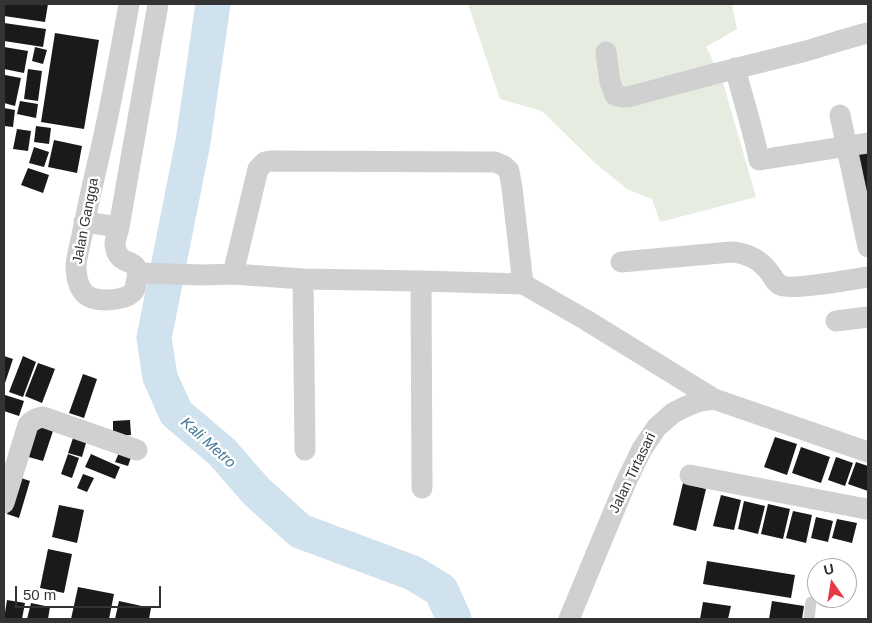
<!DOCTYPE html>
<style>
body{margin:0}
#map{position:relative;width:872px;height:623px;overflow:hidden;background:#fff;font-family:Helvetica,sans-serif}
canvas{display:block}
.frame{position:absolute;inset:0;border:5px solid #333;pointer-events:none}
.north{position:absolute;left:807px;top:558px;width:50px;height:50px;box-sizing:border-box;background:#fff;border:1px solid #adadad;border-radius:50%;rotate:347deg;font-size:14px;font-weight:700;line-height:20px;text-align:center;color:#333}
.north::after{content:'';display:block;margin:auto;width:18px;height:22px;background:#e63946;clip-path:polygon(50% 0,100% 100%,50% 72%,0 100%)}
.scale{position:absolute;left:15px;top:586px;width:146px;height:22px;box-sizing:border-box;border:2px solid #333;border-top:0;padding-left:6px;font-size:15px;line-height:18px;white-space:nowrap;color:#333;-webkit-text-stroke:4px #fff;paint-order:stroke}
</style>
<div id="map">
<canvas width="872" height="623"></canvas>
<div class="frame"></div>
<div class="north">U</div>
<div class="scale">50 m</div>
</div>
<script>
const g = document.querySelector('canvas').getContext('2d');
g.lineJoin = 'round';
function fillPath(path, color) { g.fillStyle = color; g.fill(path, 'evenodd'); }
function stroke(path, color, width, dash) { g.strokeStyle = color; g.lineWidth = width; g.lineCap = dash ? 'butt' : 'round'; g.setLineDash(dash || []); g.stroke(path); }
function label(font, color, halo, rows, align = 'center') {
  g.font = font + ' Helvetica,sans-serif'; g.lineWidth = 5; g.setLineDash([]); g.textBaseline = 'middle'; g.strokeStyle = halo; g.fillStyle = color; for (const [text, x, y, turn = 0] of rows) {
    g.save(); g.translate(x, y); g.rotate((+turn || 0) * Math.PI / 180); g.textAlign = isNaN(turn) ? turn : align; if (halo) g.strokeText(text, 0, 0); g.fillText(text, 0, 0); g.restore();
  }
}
fillPath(new Path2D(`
 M468 4H732L737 29 706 47 722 79 756 197 660 222 652 199 627 189 594 162 542 111 500 99Z`), '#e6ecdf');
stroke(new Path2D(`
 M213 4 193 142 154 338 160 377 176 413 222 452 256 491 300 531 413 573 441 590 454 619`), '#cfe2ee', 35);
fillPath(new Path2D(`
 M4 4H48L45 22 4 16Z
 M4 23 46 29 43 47 4 41Z
 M55 33 99 40 84 129 41 122Z
 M4 47 28 51 24 73 4 69Z
 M35 47 47 50 43 64 32 61Z
 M28 69 42 71 38 101 24 99Z
 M5 75 21 78 15 106 4 103V81Z
 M20 101 38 104 36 118 17 114Z
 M4 108 15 110 13 127 4 126Z
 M36 126 51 128 49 144 34 142Z
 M17 129 31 131 28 151 13 149Z
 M54 140 82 146 77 173 48 167Z
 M34 147 49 152 44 167 29 163Z
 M868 149V206L851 152Z
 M28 168 49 175 43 193 21 185Z
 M4 356 13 359 4 386Z
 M23 356 36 362 23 397 9 392Z
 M38 363 55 369 42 403 25 396Z
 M83 374 97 379 84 418 69 413Z
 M5 395 24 401 19 416 4 411V399Z
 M130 420 131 435 113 436V421Z
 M36 423 54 428 43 461 25 456Z
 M75 432 88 436 82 457 68 453Z
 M775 437 797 444 787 475 764 467Z
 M801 447 830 457 821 483 792 473Z
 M121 448 133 452 128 466 115 462Z
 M68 454 79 458 72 478 61 474Z
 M91 454 120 467 115 479 85 467Z
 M836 457 853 463 845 486 828 480Z
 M856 462 868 466V491L848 484Z
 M83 474 94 478 87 492 77 488Z
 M18 477 30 481 19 518 7 514Z
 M683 483 706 489 696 531 673 525Z
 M721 495 741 500 734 530 713 526Z
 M744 501 765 506 758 534 738 529Z
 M768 504 790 509 783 539 761 534Z
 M59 505 84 510 77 543 52 537Z
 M793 511 812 515 806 543 786 538Z
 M816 517 833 521 828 542 811 538Z
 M837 519 857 523 852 543 832 538Z
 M48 549 72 554 64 593 40 588Z
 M707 561 795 575 791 598 703 584Z
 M78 587 114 594 109 619H71Z
 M7 600 25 603 22 619H4Z
 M119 601 151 608 149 619H115Z
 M772 601 804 606 802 619H769Z
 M703 602 731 606 728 619H700Z
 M31 603 50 607 48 619H27Z`), '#1a1a1a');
stroke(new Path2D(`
 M809 619 811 602`), '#d0d0d0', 11);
stroke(new Path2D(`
 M129 4C120 55 111 106 99 157 93 183 87 209 82 235 80 245 77 255 76 265 76 274 78 287 85 294 94 303 123 301 132 293 135 290 136 286 136 283 144 253 118 271 115 245 115 239 118 233 119 227L158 4
 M606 52 610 82 615 95 623 97H628C686 81 744 66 802 52 824 46 846 38 868 33
 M735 68C743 99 753 129 759 160L868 143
 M840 115 868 247
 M84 222 119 227
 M621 262 731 252C747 253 760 259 770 273 773 277 775 282 780 285 790 291 853 279 868 277
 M139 273 203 275 233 274 303 279 421 281 523 284 586 320 714 399
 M233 274 258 169 265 162 270 161 495 162 504 166 509 171 512 188 523 284
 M303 279 305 450
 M421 281 422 488
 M836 321 868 317
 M690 475 866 509H868
 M4 503 28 425C32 420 36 418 43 417L137 450
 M569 619 626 482 642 449 657 427 673 413 687 406 700 401 714 399 868 452`), '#d0d0d0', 21);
label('14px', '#333', '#fff', [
 ["Jalan Gangga",86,221,-79],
 ["Jalan Tirtasari",633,473,-64]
]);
label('italic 15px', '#3f7597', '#fff', [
 ["Kali Metro",208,443,42]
]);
</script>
